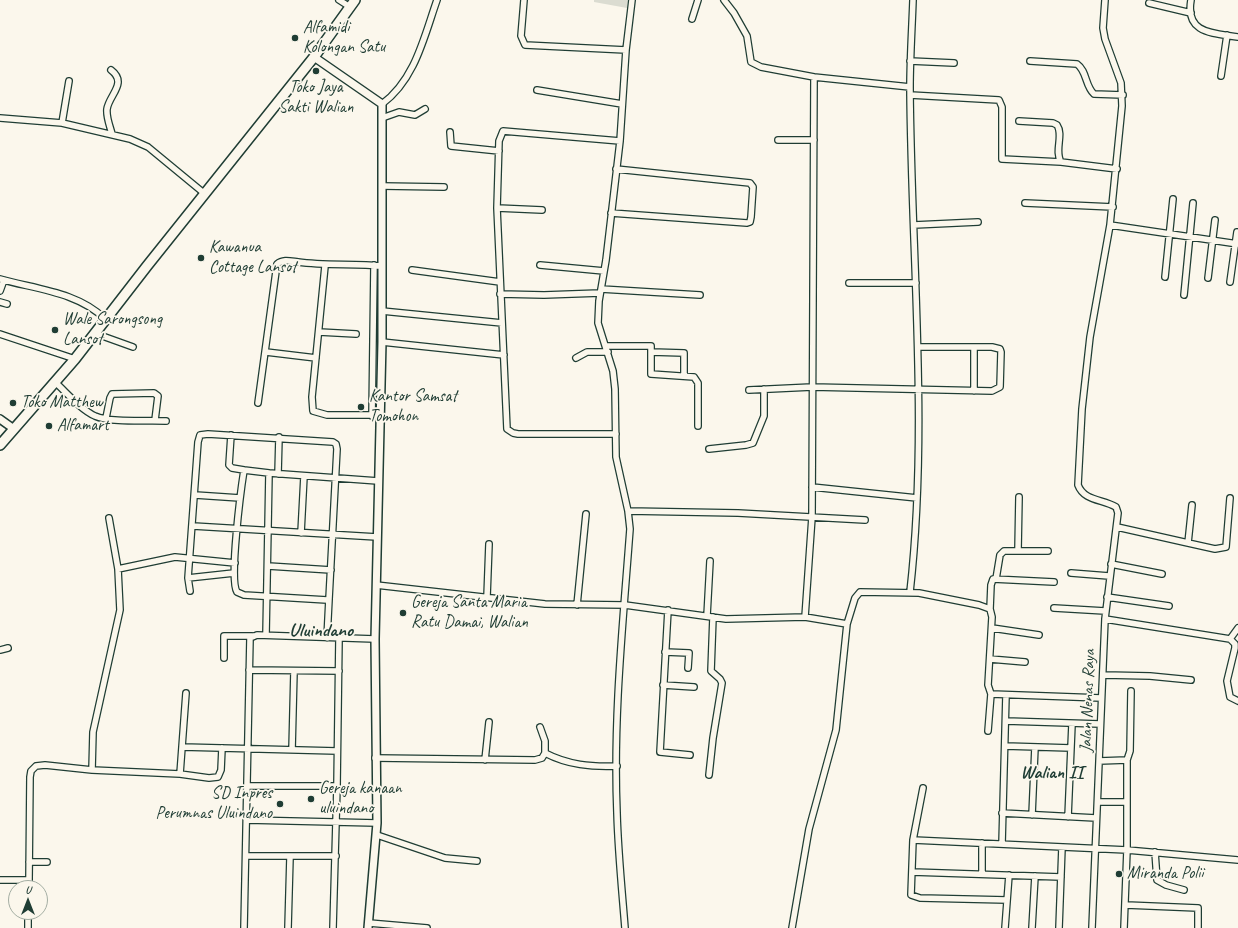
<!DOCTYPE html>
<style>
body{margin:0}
#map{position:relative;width:1238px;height:928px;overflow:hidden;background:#fbf7ec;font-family:Caveat,sans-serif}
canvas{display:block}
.north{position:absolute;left:8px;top:880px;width:40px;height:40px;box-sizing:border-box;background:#fbf7ec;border:1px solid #a3ada2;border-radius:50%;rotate:0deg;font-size:11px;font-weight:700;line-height:16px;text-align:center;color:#1f3d34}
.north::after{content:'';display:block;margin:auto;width:14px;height:18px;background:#1f3d34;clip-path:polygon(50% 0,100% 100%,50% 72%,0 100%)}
</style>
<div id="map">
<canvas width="1238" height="928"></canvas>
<div class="north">U</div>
</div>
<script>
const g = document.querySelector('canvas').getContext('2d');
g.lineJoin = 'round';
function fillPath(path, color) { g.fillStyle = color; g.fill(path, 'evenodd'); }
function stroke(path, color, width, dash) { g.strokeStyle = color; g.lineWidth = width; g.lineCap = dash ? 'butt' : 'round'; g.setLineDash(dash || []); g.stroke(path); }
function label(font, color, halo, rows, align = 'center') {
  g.font = font + ' Caveat,sans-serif'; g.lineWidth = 3.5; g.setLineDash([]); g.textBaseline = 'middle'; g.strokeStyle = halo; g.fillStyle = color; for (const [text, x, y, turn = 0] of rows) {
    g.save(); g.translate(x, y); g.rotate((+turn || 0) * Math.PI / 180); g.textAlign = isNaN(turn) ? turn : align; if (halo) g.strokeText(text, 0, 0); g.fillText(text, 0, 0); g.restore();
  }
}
fillPath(new Path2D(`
 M594 0H628L627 8 594 2Z`), '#dbdcd1');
const minor = new Path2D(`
 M339 0 350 7
 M524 0 521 36 525 45 626 50
 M724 0 734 13 747 36 751 62 761 67 814 77 812 517 805 617
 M1191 0C1185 34 1213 33 1238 37
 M1149 3 1191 13
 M692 19 698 0
 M910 61 954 63
 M1030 61 1077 64C1087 71 1085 86 1094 94L1123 95
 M111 70C128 83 109 95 107 109 106 117 110 126 112 134
 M1221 76 1227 35
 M814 77 910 87
 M537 90 622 104
 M910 95 999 100 1002 107V159L1061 162
 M382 104C415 80 424 37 437 0
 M0 118 62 123 130 139 148 147 205 194
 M382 118 399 112 415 115 425 109
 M1019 121 1053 123 1057 125C1064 135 1054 151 1061 162L1117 169
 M62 123 69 81
 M450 132 451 146 499 151
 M778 140H814
 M382 186 444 187
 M1025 203 1113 207
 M497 208 542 210
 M611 213 747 223 750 222 751 217 753 187 750 183 616 169
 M914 225 978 222
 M1110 225 1238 244
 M540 265 604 271
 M325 266 312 397 313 411 327 415H380
 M412 270 500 282
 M1165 277 1173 199
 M1208 278 1215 220
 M0 279C35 289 78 292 105 319
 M1230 282 1237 232
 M849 283H916
 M601 289 700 295
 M0 291 4 280
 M500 294 544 295 600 293
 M1184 295 1193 203
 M0 302 7 304
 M382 311 502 323
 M319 332 356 334
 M94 333 133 347
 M0 334 75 359
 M382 342 504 355
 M606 346H651V374L694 377 698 383V426
 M266 352 316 358
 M651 352 684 353V376
 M576 358 587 352H608
 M55 382C67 393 80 409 95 416 111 423 148 420 166 421
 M749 390 812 387 992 391 1000 387 1001 352 1000 349 992 347H918
 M974 391V347
 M258 403 277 264C283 259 290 261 298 262 326 266 354 263 382 266
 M372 416 374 265
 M106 418 110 398 112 394 154 393 158 396 155 420
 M616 434H518L513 433 507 429 497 208 499 141 503 131 620 141
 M231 435 229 465 232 468 244 470C241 489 229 580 237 592L244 595 327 600 329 599 337 449 336 444 333 442 208 434 200 435 198 442 188 578 234 573
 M709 449 746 445 753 443 764 416V389
 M244 470 269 473
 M278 474 279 437
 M812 487 917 498
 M195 495 240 498
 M628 511 738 513 865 520
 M193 526 377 537
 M1117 527 1188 543 1192 505
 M301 533 304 476
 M1188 543 1215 549 1226 547 1230 498
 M1018 550 1019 497
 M1111 564 1162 574
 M268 566 331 570
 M118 569 175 557 235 563
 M1071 573 1109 576
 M188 578 190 591
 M996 579 1000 555 1004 551H1048
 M376 585 545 604 625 605 726 619 805 617 847 624 855 598 860 592 919 593 979 605 990 609 992 617 988 685 991 694 1101 698
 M910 592C929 424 911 256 910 88 910 58 912 29 913 0
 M487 597 489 544
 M1107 597 1169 606
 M577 605 586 514
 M1054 608 1105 611
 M990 609 991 585 993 579 1054 582
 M668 610 660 752 690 755
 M707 616 710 561
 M1105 619 1230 639 1235 644V648L1227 681 1230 697 1238 701
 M992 628 1039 635
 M266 635 269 473 378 481
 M327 638 329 599
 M1230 639 1238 628
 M0 650 8 648
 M665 652 689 653 688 668
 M224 658V636H252
 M990 659 1025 662
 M249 670 339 671
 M1104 675 1150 676 1191 680
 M663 685 694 687
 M1006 721 1100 724
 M988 731 991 694
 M1005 746 1071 748
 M182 747 186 693
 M292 750 294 671
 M545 753C568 765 591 767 617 766
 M375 758 535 760 542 758 545 753V741L540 727
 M485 760 489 722
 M1099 761 1127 760
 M92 770 93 732 120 610 118 569 109 518
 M180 774 209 778 218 777 221 770 222 748
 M709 775 713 738 722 683 720 679 711 671 713 617
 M247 786H337
 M923 788 913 840 911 895 920 898 1007 900
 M1098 802H1127
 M1002 813 1096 818
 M1032 815 1035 747
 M1068 817 1072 724
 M247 820 377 823
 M377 835 445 858 477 861
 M913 840 1127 850 1238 860
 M982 843V873
 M1002 844 1006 695
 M1155 852 1157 880 1166 885 1184 890
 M247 856H336
 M29 862H47
 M912 872 1061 877
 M0 880H29L30 777 31 771 36 766 45 765 92 770 180 774 182 747 337 751
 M29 888V880
 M1126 905 1198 908V928
 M369 923 427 928
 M28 928V912
 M244 928 250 638 257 635 375 639
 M288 928 290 857
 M333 928 337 786 339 638
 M625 928C622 890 618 851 617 813 613 718 623 623 630 529L628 511 616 457 615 389 613 371 598 323 599 301 606 260 620 141 626 50 632 0
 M792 928 809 829 836 730 847 624
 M1005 928 1009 875
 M1032 928 1035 876
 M1059 928 1062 847
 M1092 928 1105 619 1118 513 1116 507C1102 499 1084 501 1078 485L1082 409 1090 337 1110 225 1122 106 1121 83 1105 39 1103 28 1105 0
 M1124 928 1127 850V760L1130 751 1131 691`);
const tertiary = new Path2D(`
 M314 57 382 104V342L375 639 377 823 368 928
 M0 419 14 429`);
const trunk = new Path2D(`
 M0 445 75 359 147 266 314 57 355 0`);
stroke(minor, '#1f3d34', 8);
stroke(tertiary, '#1f3d34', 10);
stroke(trunk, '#1f3d34', 12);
stroke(minor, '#fbf7ec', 5.5);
stroke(tertiary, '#fbf7ec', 7);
stroke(trunk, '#fbf7ec', 9);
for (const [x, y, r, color] of [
 [295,38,4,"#1f3d34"],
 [316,71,4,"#1f3d34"],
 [201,258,4,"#1f3d34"],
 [55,330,4,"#1f3d34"],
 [13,403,4,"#1f3d34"],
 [361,407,4,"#1f3d34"],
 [49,426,4,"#1f3d34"],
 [403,613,4,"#1f3d34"],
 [311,799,4,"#1f3d34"],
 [280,804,4,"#1f3d34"],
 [1119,874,4,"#1f3d34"]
]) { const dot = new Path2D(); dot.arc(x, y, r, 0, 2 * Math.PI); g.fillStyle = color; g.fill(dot); stroke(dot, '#fbf7ec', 1.5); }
label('17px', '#1f3d34', '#fbf7ec', [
 ["Alfamidi",303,28],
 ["Kolongan Satu",303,48],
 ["Toko Jaya",316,88,"center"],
 ["Sakti Walian",316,108,"center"],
 ["Kawanua",209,248],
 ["Cottage Lansot",209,268],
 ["Wale Sarongsong",63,320],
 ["Lansot",63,340],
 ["Kantor Samsat",369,397],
 ["Tomohon",369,417],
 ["Toko Matthew",21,403],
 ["Alfamart",57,426],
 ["Gereja Santa Maria",411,603],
 ["Ratu Damai, Walian",411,623],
 ["Gereja kanaan",319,789],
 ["uluindano",319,809],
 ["SD Inpres",272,794,"right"],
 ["Perumnas Uluindano",272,814,"right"],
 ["Miranda Polii",1127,874]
], 'left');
label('17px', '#1f3d34', '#fbf7ec', [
 ["Jalan Nenas Raya",1088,701,-88]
]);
label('bold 18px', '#1f3d34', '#fbf7ec', [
 ["Walian II",1052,773]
]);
label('bold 19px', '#1f3d34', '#fbf7ec', [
 ["Uluindano",321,631]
]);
</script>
